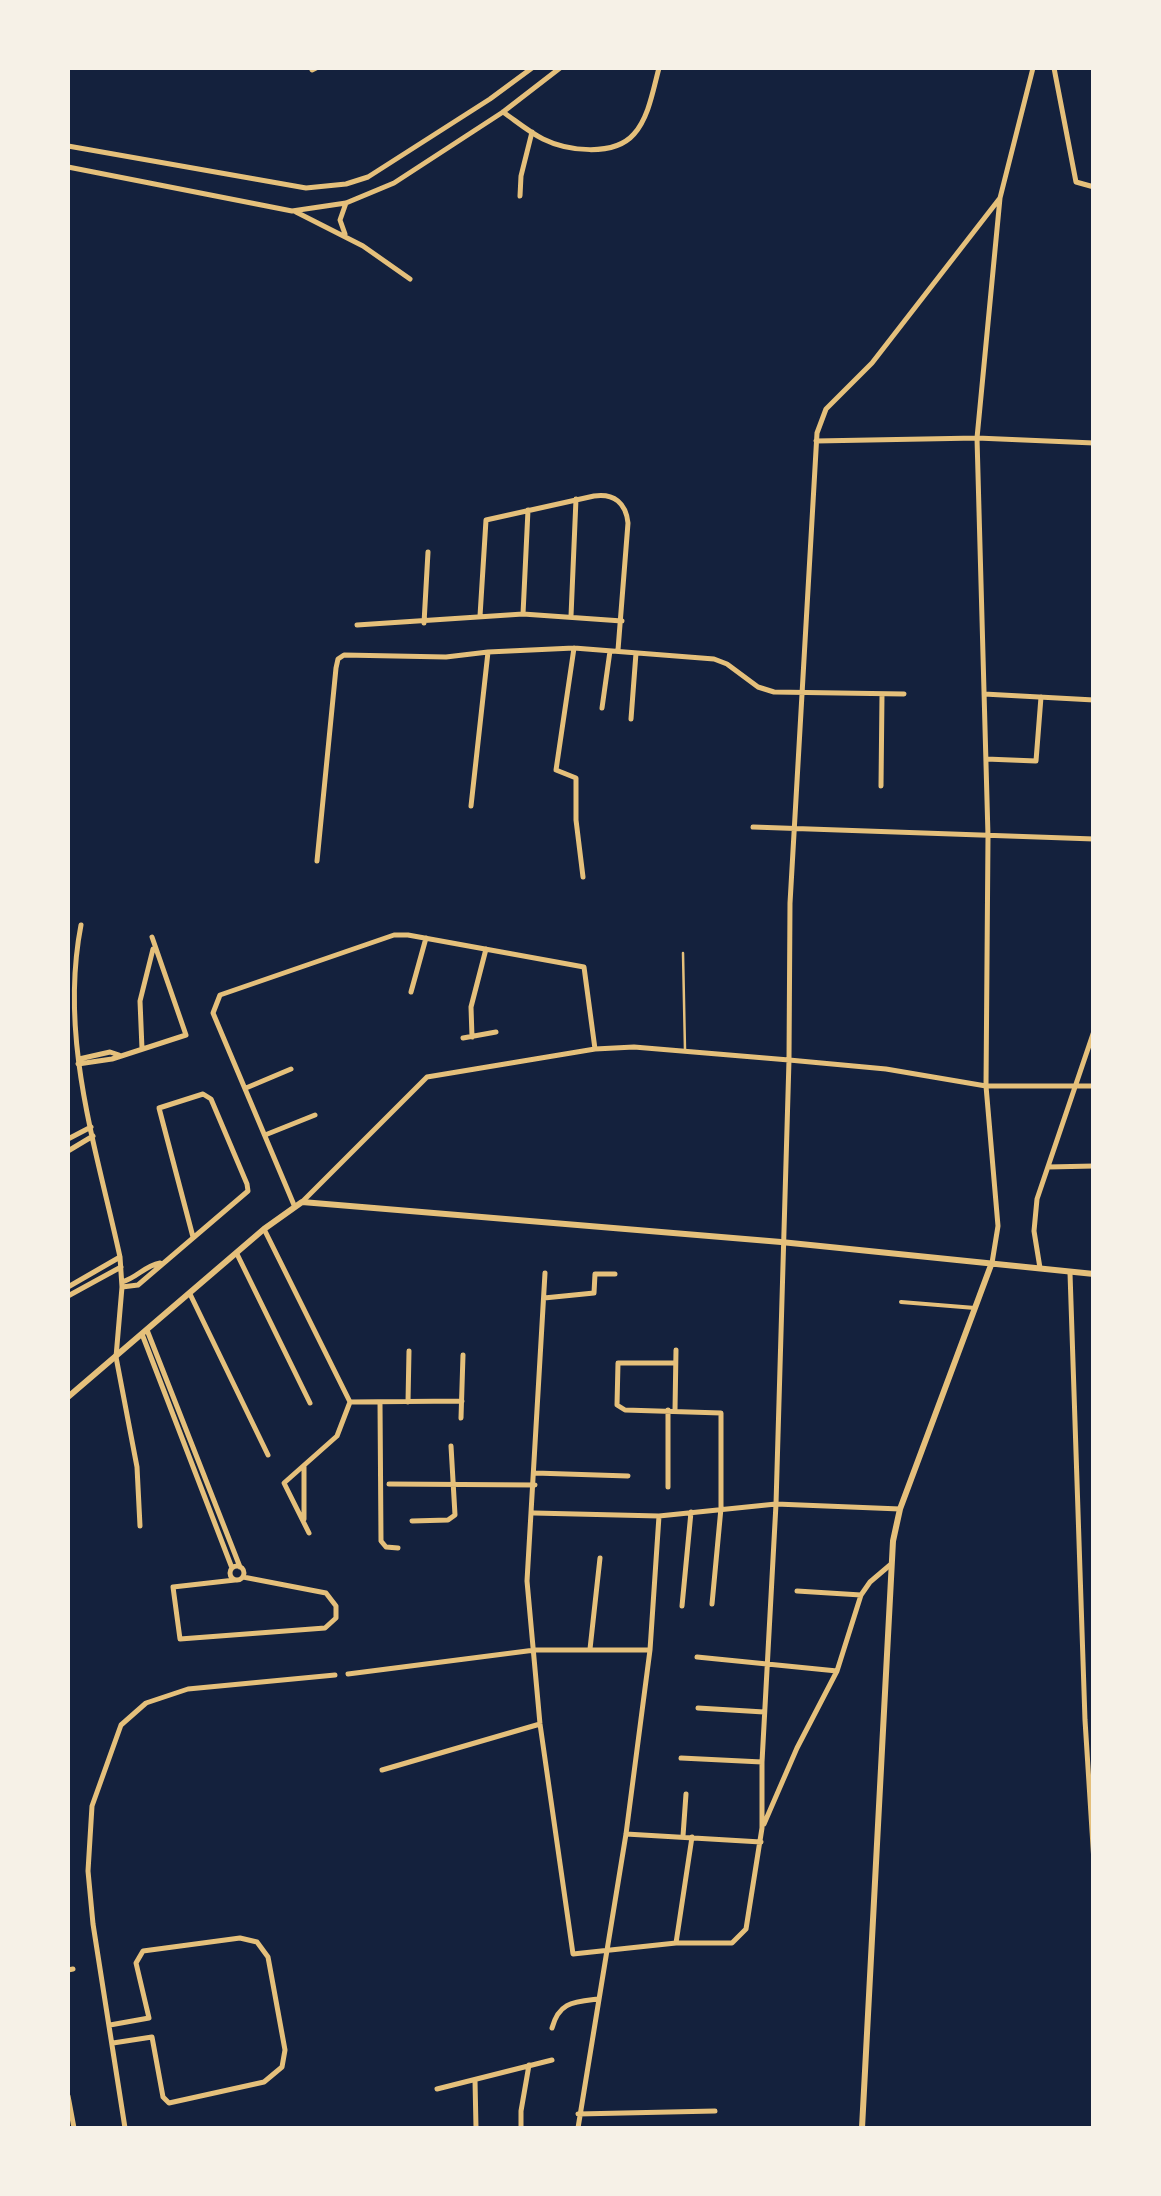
<!DOCTYPE html>
<style>
body{margin:0}
#map{position:relative;width:1161px;height:2196px;overflow:hidden;background:#14213d;font-family:Quicksand,sans-serif}
canvas{display:block}
.frame{position:absolute;inset:0;border:70px solid #f6f1e7;pointer-events:none}
</style>
<div id="map">
<canvas width="1161" height="2196"></canvas>
<div class="frame"></div>
</div>
<script>
const g = document.querySelector('canvas').getContext('2d');
g.lineJoin = 'round';
function stroke(path, color, width, dash) { g.strokeStyle = color; g.lineWidth = width; g.lineCap = dash ? 'butt' : 'round'; g.setLineDash(dash || []); g.stroke(path); }
stroke(new Path2D(`
 M683 953 685 1050`), '#e5c07b', 2.5);
stroke(new Path2D(`
 M901 1302 975 1308`), '#e5c07b', 4);
stroke(new Path2D(`
 M1054 68 1076 182 1094 187
 M312 70 316 68
 M503 112C516 121 529 132 543 139 567 151 614 157 634 134 649 117 653 90 659 68
 M68 146 306 188 346 184 368 177 490 99 532 68
 M68 167 292 211 346 203 394 183 503 112 560 68
 M520 196 521 176 532 132
 M296 212 363 246 410 279
 M345 234 340 220 346 203
 M816 441 977 438 1094 443
 M523 614 528 510
 M480 616 486 520 594 496C614 493 626 503 628 523L618 650
 M571 616 576 499
 M424 623 428 552
 M357 625 523 614 622 621
 M574 648 556 770 576 778V820L583 877
 M984 694 1094 700
 M602 708 610 651
 M631 719 636 653
 M986 759 1036 761 1041 697
 M881 786 882 695
 M471 806 488 652
 M753 827 1094 839
 M317 861 336 668 338 659 344 655 446 657 488 652 574 648 714 659 727 664 758 687 774 692 904 694
 M81 925C59 1038 96 1147 120 1257L122 1287 116 1357 137 1467 140 1526
 M411 992 426 938
 M472 1037 471 1007 486 949
 M463 1038 496 1032
 M142 1049 140 1001 153 949
 M79 1059 110 1052 119 1055
 M78 1064 112 1059 186 1035 152 937
 M246 1088 291 1069
 M265 1135 315 1115
 M68 1139 91 1127
 M68 1151 93 1136
 M1048 1167 1094 1166
 M303 1201 427 1077 595 1049 634 1047 789 1060 886 1069 986 1086H1094
 M294 1205 213 1013 220 995 394 935H408L584 967 595 1049
 M264 1229 350 1402
 M237 1254 310 1403
 M992 1263 998 1226 986 1086 988 836 977 438 1000 198 1033 68
 M1040 1268 1034 1231 1037 1199 1094 1031
 M545 1273 527 1581 540 1724 573 1954 676 1943H732L746 1929 762 1828V1762L776 1504 789 1060 790 903 817 433 826 409 872 363 1000 198
 M1070 1273 1085 1720 1094 1862
 M122 1282C137 1278 144 1266 160 1263
 M68 1287 120 1257
 M122 1287 138 1285 248 1191 247 1184 211 1099 203 1094 159 1108 193 1237
 M190 1294 268 1455
 M68 1296 121 1267
 M544 1298 594 1293 595 1274H615
 M147 1330 240 1567
 M142 1334 232 1568
 M675 1363H618L617 1405 625 1410 721 1413V1508L712 1604
 M350 1402 462 1401
 M380 1402 381 1541 386 1547 398 1548
 M408 1402 409 1351
 M668 1410V1487
 M675 1410 676 1350
 M461 1418 463 1355
 M535 1473 628 1476
 M389 1484 535 1485
 M534 1513 659 1516 776 1504 900 1509
 M304 1519V1467
 M412 1521 448 1520 455 1515 451 1446
 M309 1533 284 1483 337 1436 350 1402
 M230 1573a7 7 0 1 1 14 0a7 7 0 1 1-14 0Z
 M235 1580 173 1587 180 1639 325 1628 336 1618V1606L326 1593 243 1577
 M797 1591 861 1595
 M682 1606 691 1512
 M590 1649 600 1558
 M697 1657 837 1671
 M348 1674 535 1650H650
 M698 1708 764 1712
 M681 1758 762 1762
 M382 1770 540 1724
 M764 1824 797 1748 837 1671 861 1595 870 1582 890 1565
 M626 1834 761 1842
 M683 1836 686 1794
 M676 1943 692 1837
 M68 1970 73 1969
 M110 2025 149 2018 136 1963 143 1951 240 1938 257 1942 268 1957 285 2050 282 2067 264 2082 169 2103 163 2097 152 2037 113 2043
 M552 2028C559 2002 573 2002 598 1999
 M475 2080 476 2128
 M437 2089 552 2060
 M68 2096 74 2128
 M578 2114 715 2111
 M125 2128 93 1924 88 1871 92 1806 121 1725 146 1703 188 1689 335 1675
 M521 2128V2111L529 2065
 M578 2128 626 1834 650 1650 659 1516`), '#e5c07b', 5);
stroke(new Path2D(`
 M68 1397 264 1229 302 1202 781 1242 1094 1274
 M862 2128 893 1541 900 1509 991 1265`), '#e5c07b', 6);
</script>
